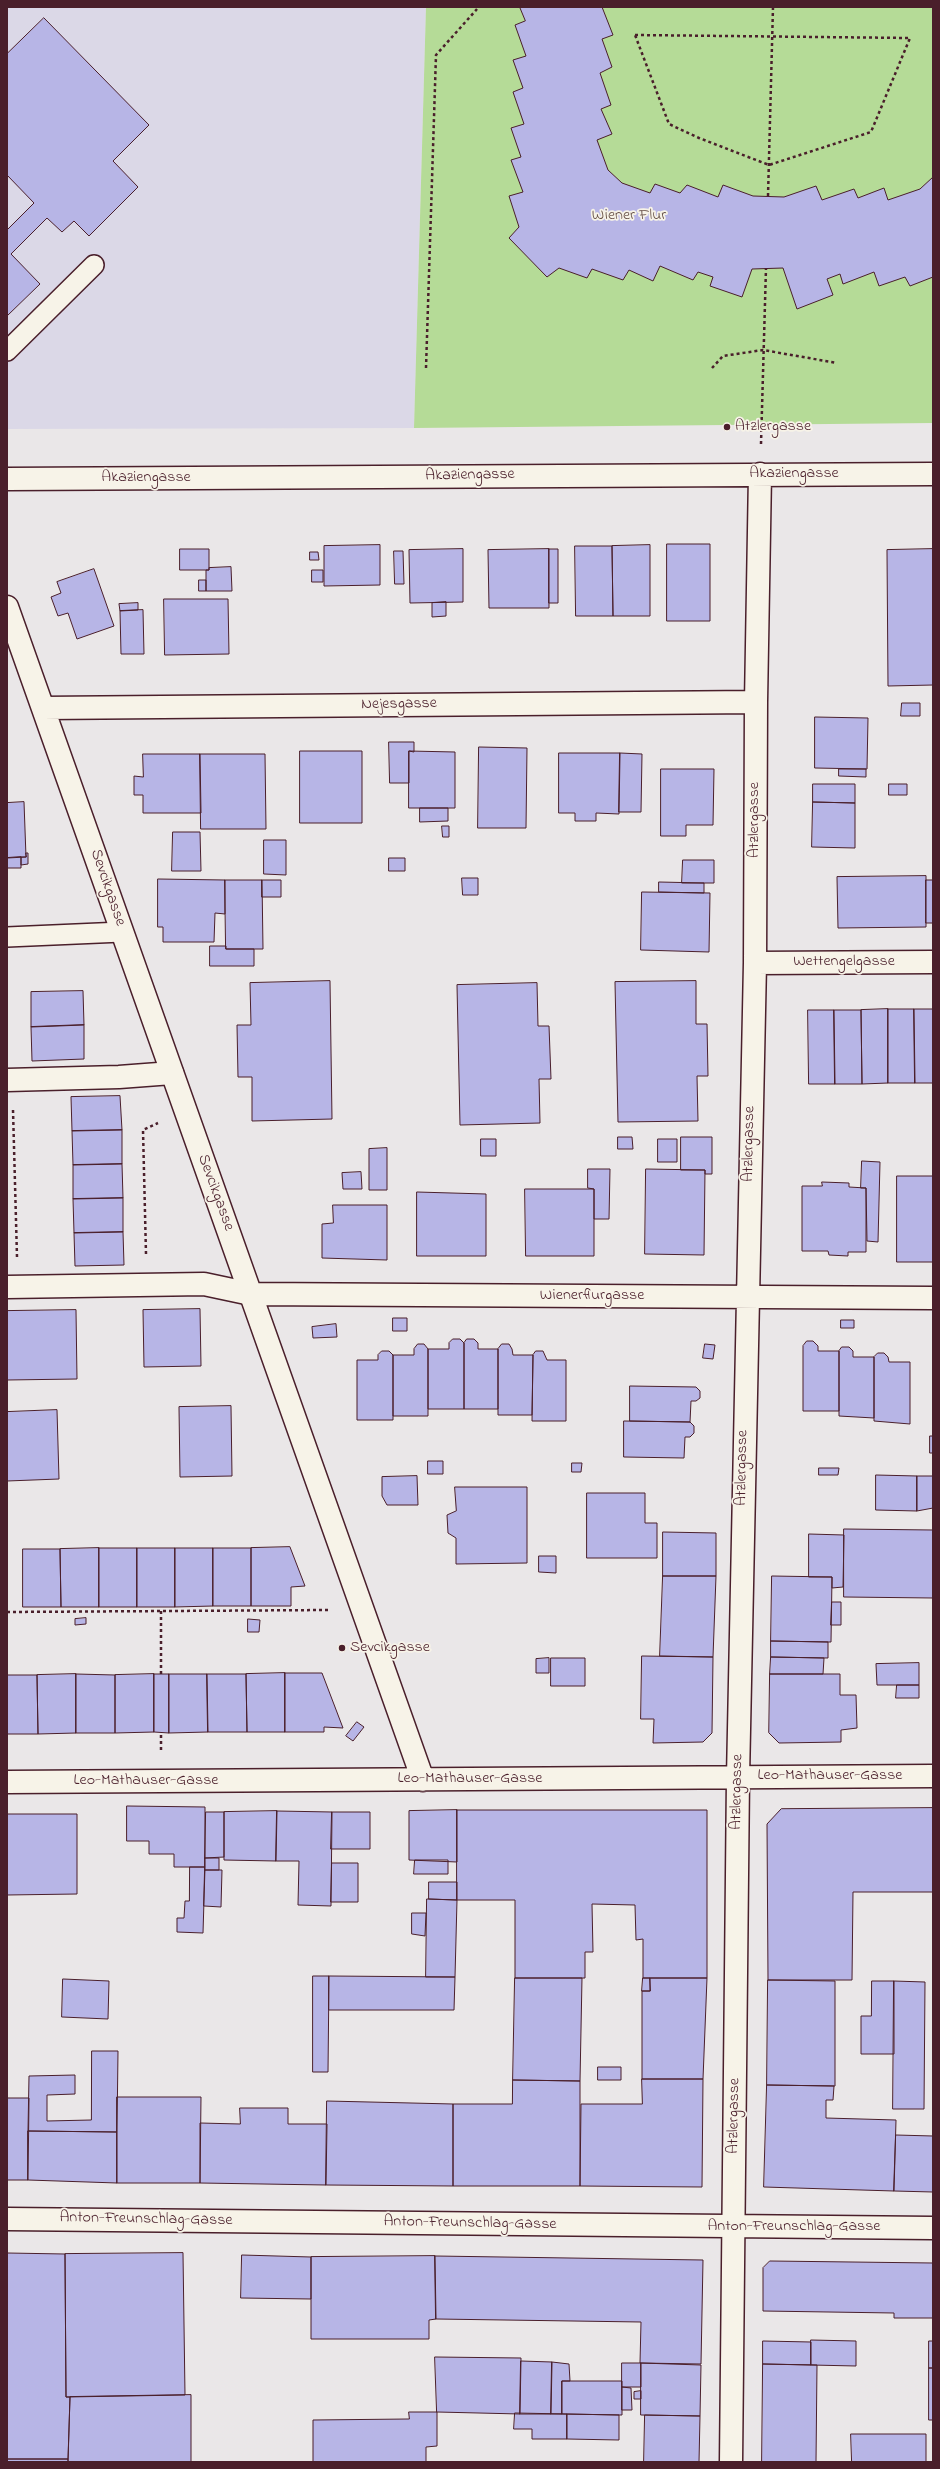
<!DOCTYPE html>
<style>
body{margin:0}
#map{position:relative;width:940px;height:2469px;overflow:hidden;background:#eae7e8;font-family:"Indie Flower",sans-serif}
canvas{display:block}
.frame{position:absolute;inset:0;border:8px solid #4a1f2b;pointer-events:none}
</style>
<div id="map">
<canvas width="940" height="2469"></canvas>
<div class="frame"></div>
</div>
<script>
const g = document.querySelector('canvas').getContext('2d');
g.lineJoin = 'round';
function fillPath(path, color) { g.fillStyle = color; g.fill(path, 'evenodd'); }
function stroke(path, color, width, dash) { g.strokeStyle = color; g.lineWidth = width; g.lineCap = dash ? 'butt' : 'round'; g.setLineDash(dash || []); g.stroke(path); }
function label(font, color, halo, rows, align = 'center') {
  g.font = font + ' "Indie Flower",sans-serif'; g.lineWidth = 3.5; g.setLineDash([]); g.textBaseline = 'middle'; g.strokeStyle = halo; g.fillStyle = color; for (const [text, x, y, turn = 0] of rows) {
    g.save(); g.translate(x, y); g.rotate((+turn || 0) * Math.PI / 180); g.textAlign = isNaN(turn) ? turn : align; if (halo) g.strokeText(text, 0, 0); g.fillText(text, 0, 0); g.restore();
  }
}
fillPath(new Path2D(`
 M7 7H426L414 428 7 429Z`), '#dbd8e7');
fillPath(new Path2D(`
 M426 7H933V423L414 428Z`), '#b5db97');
const building = new Path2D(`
 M520 7H602L613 35 602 39 612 67 600 73 611 105 601 109 612 134 597 140 608 170 622 183 650 193 655 184 680 193 687 185 718 197 723 185 753 196 784 197 816 186 822 200 854 189 858 198 884 188 888 200 920 189 933 177V277L910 286 905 277 879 286 874 272 843 284 840 274 827 279 833 295 797 309 783 268 752 269 742 297 710 286 713 277 698 272 693 280 660 266 653 281 629 270 623 280 592 269 587 278 559 268 547 277 509 238 519 227 509 196 523 192 511 160 521 157 511 128 524 124 513 92 523 88 513 60 526 56 515 25 525 21Z
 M44 18 149 125 113 161 138 187 89 236 74 221 62 232 47 218 11 254 40 284 7 316V230L34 203 7 175V54Z
 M667 544H710V621H667Z
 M380 545V585L324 586V546Z
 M650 545V616H613L612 546Z
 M575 546H612L613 616H576Z
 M180 549H209V570H180Z
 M463 549V602L410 603 409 550Z
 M549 549H558V603H549Z
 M549 549V608H489L488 550Z
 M933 549V685L888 686 887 550Z
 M394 551H403L404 584H395Z
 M310 552H318L319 560H310Z
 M231 567 232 591H206V570H209V568Z
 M94 569 114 626 77 639 68 613 58 616 51 597 61 593 57 582Z
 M312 570H323V582H312Z
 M199 580H206V591H199Z
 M164 599H228L229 654 165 655Z
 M446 602V616L432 617V603Z
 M138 603V610L120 611 119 604Z
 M143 610 144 654H121L120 611Z
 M902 703H920V716H901Z
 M815 717 868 718 867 769 815 768Z
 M389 742H414V752L409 751V783H390Z
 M479 747 527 748 526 828H478Z
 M300 751H362V823H300Z
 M409 751 455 752V808H409Z
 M559 753H620L619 814 596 813V821H575V813H559Z
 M620 753 642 754 641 812H619Z
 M143 754H200L201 813H143V795H134V776L143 777Z
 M200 754H265L266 829H201Z
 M661 769H714L713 825H686V836H661Z
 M839 769H866V777L839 776Z
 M813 784H855V803L813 802Z
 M889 784H907V795H889Z
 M24 802 26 857 7 858V803Z
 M813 802 855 803V848L812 847Z
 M420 808H448V821L420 822Z
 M442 826H449V837H443Z
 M173 832H200L201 871H172Z
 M264 840H286V875L264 874Z
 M26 853H28V864L21 865V857H26Z
 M21 857V868H7V858Z
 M389 858H405V871H389Z
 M683 860H714V883H682Z
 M926 876V927L838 928 837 877Z
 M462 878H478V895H463Z
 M158 879 225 880V914L215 913 214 942H163V927H158Z
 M225 880H262L263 949H226Z
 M262 880H281V897H262Z
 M926 880H933V923H926Z
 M659 882 704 883V893L659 892Z
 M642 892 710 893 709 952 641 950Z
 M210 946H226V949H254V966H210Z
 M330 981 332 1119 252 1121V1077H238L237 1025H251L250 983Z
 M696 981V1024H707L708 1076H697L698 1121 618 1122 615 982Z
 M537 983 538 1026H549L551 1079H539L540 1123 460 1125 457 985Z
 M83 991 84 1025 31 1027V992Z
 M888 1009V1083L862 1084 861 1010Z
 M888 1009H914L915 1083H888Z
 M914 1009H933V1083H915Z
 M808 1010H834L835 1084H809Z
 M834 1010H861L862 1084H835Z
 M84 1025V1059L32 1061 31 1027Z
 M120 1096 122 1130 72 1131 71 1097Z
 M122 1130V1164L73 1165 72 1131Z
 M618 1137H632L633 1149H618Z
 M681 1137H712V1174H705V1170H681Z
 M481 1139H496V1156H481Z
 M658 1139H677V1162H658Z
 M387 1148V1190H369V1149Z
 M862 1161 880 1162 878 1242 867 1241 866 1188H861Z
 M122 1164 123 1198 73 1199V1165Z
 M588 1169H610L609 1219H594V1189L588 1188Z
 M646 1169 705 1170 704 1255 645 1254Z
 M361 1172 362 1189H343L342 1173Z
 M897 1176H933V1262H897Z
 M822 1182 849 1183V1187L866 1188V1252H848V1256L829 1255 828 1251H802V1186H822Z
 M525 1189H594V1256H526Z
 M417 1192 486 1194V1256H417Z
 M123 1198V1232L74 1233 73 1199Z
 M333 1205H387V1260L322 1258V1224L333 1223Z
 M123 1232 124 1265 75 1266 74 1233Z
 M200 1309 201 1366 144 1367 143 1310Z
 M76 1310 77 1379 7 1380V1311Z
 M393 1318H407V1331H393Z
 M841 1320H854V1328H841Z
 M336 1324 337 1337 313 1338 312 1327Z
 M453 1339H460L464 1343V1409H428V1349H449V1343Z
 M467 1339H474L478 1343V1349H498V1409H464V1343Z
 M807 1341H813L818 1346V1351H839V1411H803V1346Z
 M418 1344H424L428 1349V1416H393V1355H414V1349Z
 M502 1344H509L512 1349 513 1355H533L532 1415H498V1349Z
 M705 1344 715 1345 713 1359 703 1358Z
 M842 1347H849L853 1351V1357H874V1418L839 1416V1351Z
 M382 1351H389L393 1355V1420H357V1360H378V1355Z
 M536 1351H543L547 1360H566V1421H532L533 1355Z
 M878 1353H884L888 1357 889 1362H910V1424L874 1421V1357Z
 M630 1386 696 1387 700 1391V1398L696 1401H691L690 1422 630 1421Z
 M231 1406 232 1476 180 1477 179 1407Z
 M57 1410 59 1479 7 1481V1412Z
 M624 1421 690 1422 694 1426V1433L690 1437H685L684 1458 624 1457Z
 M930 1436H933V1453H930Z
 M428 1461H443V1474H428Z
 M572 1463H582L581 1472H572Z
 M819 1468H839L838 1475H819Z
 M876 1475 917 1476V1511L876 1510Z
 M417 1476 418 1505H387L382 1496V1477Z
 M917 1476H933V1508L917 1511Z
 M455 1487H527V1563L456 1564V1538L448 1533 447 1515 456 1511Z
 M587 1493H645V1523H657V1558H587Z
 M844 1529 933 1530V1598L844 1597Z
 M663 1532 716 1533V1576H663Z
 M809 1534 844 1535 843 1587 832 1588V1577H809Z
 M290 1547 305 1586 291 1587V1606H251V1548Z
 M99 1548V1607H61L60 1549Z
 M99 1548H137V1607H99Z
 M137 1548H175V1607H137Z
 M175 1548H213V1606L175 1607Z
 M213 1548H251V1606H213Z
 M23 1549H60L61 1607H23Z
 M539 1556H556V1573L539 1572Z
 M663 1576H716L713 1657 660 1656Z
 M772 1576 832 1577 831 1642 771 1641Z
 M832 1602H841V1625H831Z
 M86 1618V1624L75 1625V1619Z
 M248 1619 260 1620 259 1632H248Z
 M771 1641 828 1642V1658L771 1657Z
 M642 1656 713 1657 712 1733 703 1742 653 1743 654 1719H641Z
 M771 1657 824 1658 823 1674H770Z
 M549 1658V1673H536V1659Z
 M551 1658H585V1686H551Z
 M919 1663V1685H877L876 1664Z
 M285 1673V1732H247L246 1674Z
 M285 1673H322L343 1728 324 1727V1732H285Z
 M76 1674V1733L38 1734 37 1675Z
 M76 1674 115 1675V1733H76Z
 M154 1674V1732L115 1733V1675Z
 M154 1674H169V1733L154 1732Z
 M169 1674H207L208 1732 169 1733Z
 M207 1674H246L247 1732H208Z
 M770 1674H840V1695H856L857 1728 841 1730V1742L779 1743 769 1733Z
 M7 1675H37L38 1734H7Z
 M897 1685H919V1698H896Z
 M357 1722 364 1727 353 1741 346 1736Z
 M127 1806 205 1807V1867H174V1854H149V1841H127Z
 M933 1808V1892H853L852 1980H768L767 1824 781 1809Z
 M457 1810V1862L409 1860V1811Z
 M457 1810H707V1978H643V1939L636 1940 635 1905 592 1904 593 1952H585V1978H515V1900H457Z
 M277 1811 332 1812 331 1906 298 1905 299 1861H276Z
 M277 1811 276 1861 224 1860V1812Z
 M206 1812H224V1857L205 1858Z
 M332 1812H370V1849H331Z
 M7 1814H77V1894L7 1895Z
 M205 1858H219V1870H205Z
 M415 1860H448V1874H414Z
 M332 1863H358V1902H331Z
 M190 1867H205L203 1933 177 1932V1918H184L185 1901H189Z
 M205 1870H222L221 1907 204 1906Z
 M429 1882H457V1900L429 1899Z
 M427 1899 457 1900 455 1977H426Z
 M412 1913H426L425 1936 412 1934Z
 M313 1976H329L328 2072H313Z
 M329 1976 455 1977 454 2010H329Z
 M515 1978H582L580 2081 513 2080Z
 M643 1978H650V1991H642Z
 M650 1978H707L703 2079H642V1991H650Z
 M63 1979 109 1981 108 2019 62 2017Z
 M768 1980 835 1981V2086L767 2085Z
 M872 1981H894V2054H861V2016H871Z
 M894 1981 925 1982 924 2109H893Z
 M92 2051H118L117 2132 28 2131 29 2076 75 2075V2094L47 2095V2121L91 2120Z
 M598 2067H621V2080H598Z
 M642 2079H703L702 2187 580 2186 581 2104H642Z
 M513 2080 580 2081V2186H453V2104H512Z
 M767 2085 834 2086 833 2100H826V2118L896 2120 894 2191 764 2187Z
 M117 2097H201L200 2183H117Z
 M7 2098H29L28 2180H7Z
 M327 2101 453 2104V2186L326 2185Z
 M240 2108H288V2124H327L326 2185 200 2183V2123L240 2124Z
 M28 2131 117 2132V2183L28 2180Z
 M896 2135 933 2136V2192L894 2191Z
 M7 2253 65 2254 66 2397H70L68 2459H7Z
 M183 2253 185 2395 66 2397 65 2254Z
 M242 2255 311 2257V2299L241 2298Z
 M435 2256 703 2260 701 2364 640 2363 641 2322 436 2319Z
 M435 2256 436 2319 429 2320V2339H311V2257Z
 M770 2261 933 2263V2318H894V2313L763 2311V2268Z
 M811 2340 856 2341V2366L811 2365Z
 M763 2341 811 2342V2365L763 2364Z
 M929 2341H933V2368H929Z
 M435 2357 521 2358 520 2414 437 2412Z
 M521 2361 552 2362 551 2414H520Z
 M552 2362 569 2364 570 2381H562V2414H551Z
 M622 2363H641V2387H622Z
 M641 2363 701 2365 700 2416 641 2415Z
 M763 2364 817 2365 816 2462H762Z
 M929 2368H933V2420H929Z
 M562 2381H622V2415L562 2414Z
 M622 2387 631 2388 632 2410H622Z
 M641 2391V2399H634V2392Z
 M191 2395V2462H68L70 2397Z
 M409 2412H437V2446L426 2447V2462H313V2420L409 2419Z
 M515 2413 567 2414V2439H532V2429H514Z
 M567 2414 619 2415V2440L567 2439Z
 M645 2415 700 2416 699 2462H644Z
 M851 2434H926V2462H852Z
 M7 2459H68V2462H7Z`);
fillPath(building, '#b7b5e6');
stroke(building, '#4a1f2b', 1);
const service = new Path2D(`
 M7 351 94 265
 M7 937 122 932`);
const pedestrian = new Path2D(`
 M7 1080 119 1077 172 1073
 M7 1287 204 1284 251 1294`);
const minor = new Path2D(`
 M7 479 933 474
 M7 607 423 1780
 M43 708 756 702
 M755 963 933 962
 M251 1294 933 1298
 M7 1782 933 1776
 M7 2219 933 2228
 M731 2462 738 1777 755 963 756 702 760 474`);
stroke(service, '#4a1f2b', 22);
stroke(pedestrian, '#4a1f2b', 25);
stroke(minor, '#4a1f2b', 25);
stroke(new Path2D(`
 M635 35 910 38 871 132 769 165 699 138 669 124Z
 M768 196 773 7
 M426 368 436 55 477 9
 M712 368 723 356 763 350 837 363
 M761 444 766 268
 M13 1110 17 1257
 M146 1254 143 1130 158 1123
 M7 1612 330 1610
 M161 1674V1611
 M161 1750V1733`), '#4a1f2b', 2.5, [3, 3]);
stroke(service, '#f7f3e8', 19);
stroke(pedestrian, '#f7f3e8', 22);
stroke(minor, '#f7f3e8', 22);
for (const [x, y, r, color] of [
 [727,427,4,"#4a1f2b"],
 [342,1648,4,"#4a1f2b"]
]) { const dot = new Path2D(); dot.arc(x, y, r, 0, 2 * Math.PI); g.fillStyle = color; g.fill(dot); stroke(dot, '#f7f3e8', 1.5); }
label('16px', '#654e46', '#f7f3e8', [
 ["Wiener Flur",629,216]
]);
label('16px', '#4a1f2b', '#f7f3e8', [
 ["Atzlergasse",735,427],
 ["Sevcikgasse",350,1648]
], 'left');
label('16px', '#4a1f2b', '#f7f3e8', [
 ["Akaziengasse",794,474],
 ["Akaziengasse",470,476,-1],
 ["Akaziengasse",146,478],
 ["Nejesgasse",399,705,-1],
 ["Atzlergasse",755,820,-90],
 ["Sevcikgasse",107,888,71],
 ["Wettengelgasse",844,962],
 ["Atzlergasse",750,1144,-89],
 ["Sevcikgasse",215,1193,70],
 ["Wienerflurgasse",592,1296],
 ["Atzlergasse",743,1468,-89],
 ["Leo-Mathauser-Gasse",830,1776],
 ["Leo-Mathauser-Gasse",470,1779],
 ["Leo-Mathauser-Gasse",146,1781],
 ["Atzlergasse",738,1792,-89],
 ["Atzlergasse",735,2116,-89],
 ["Anton-Freunschlag-Gasse",146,2220,1],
 ["Anton-Freunschlag-Gasse",470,2224,1],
 ["Anton-Freunschlag-Gasse",794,2227]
]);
</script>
